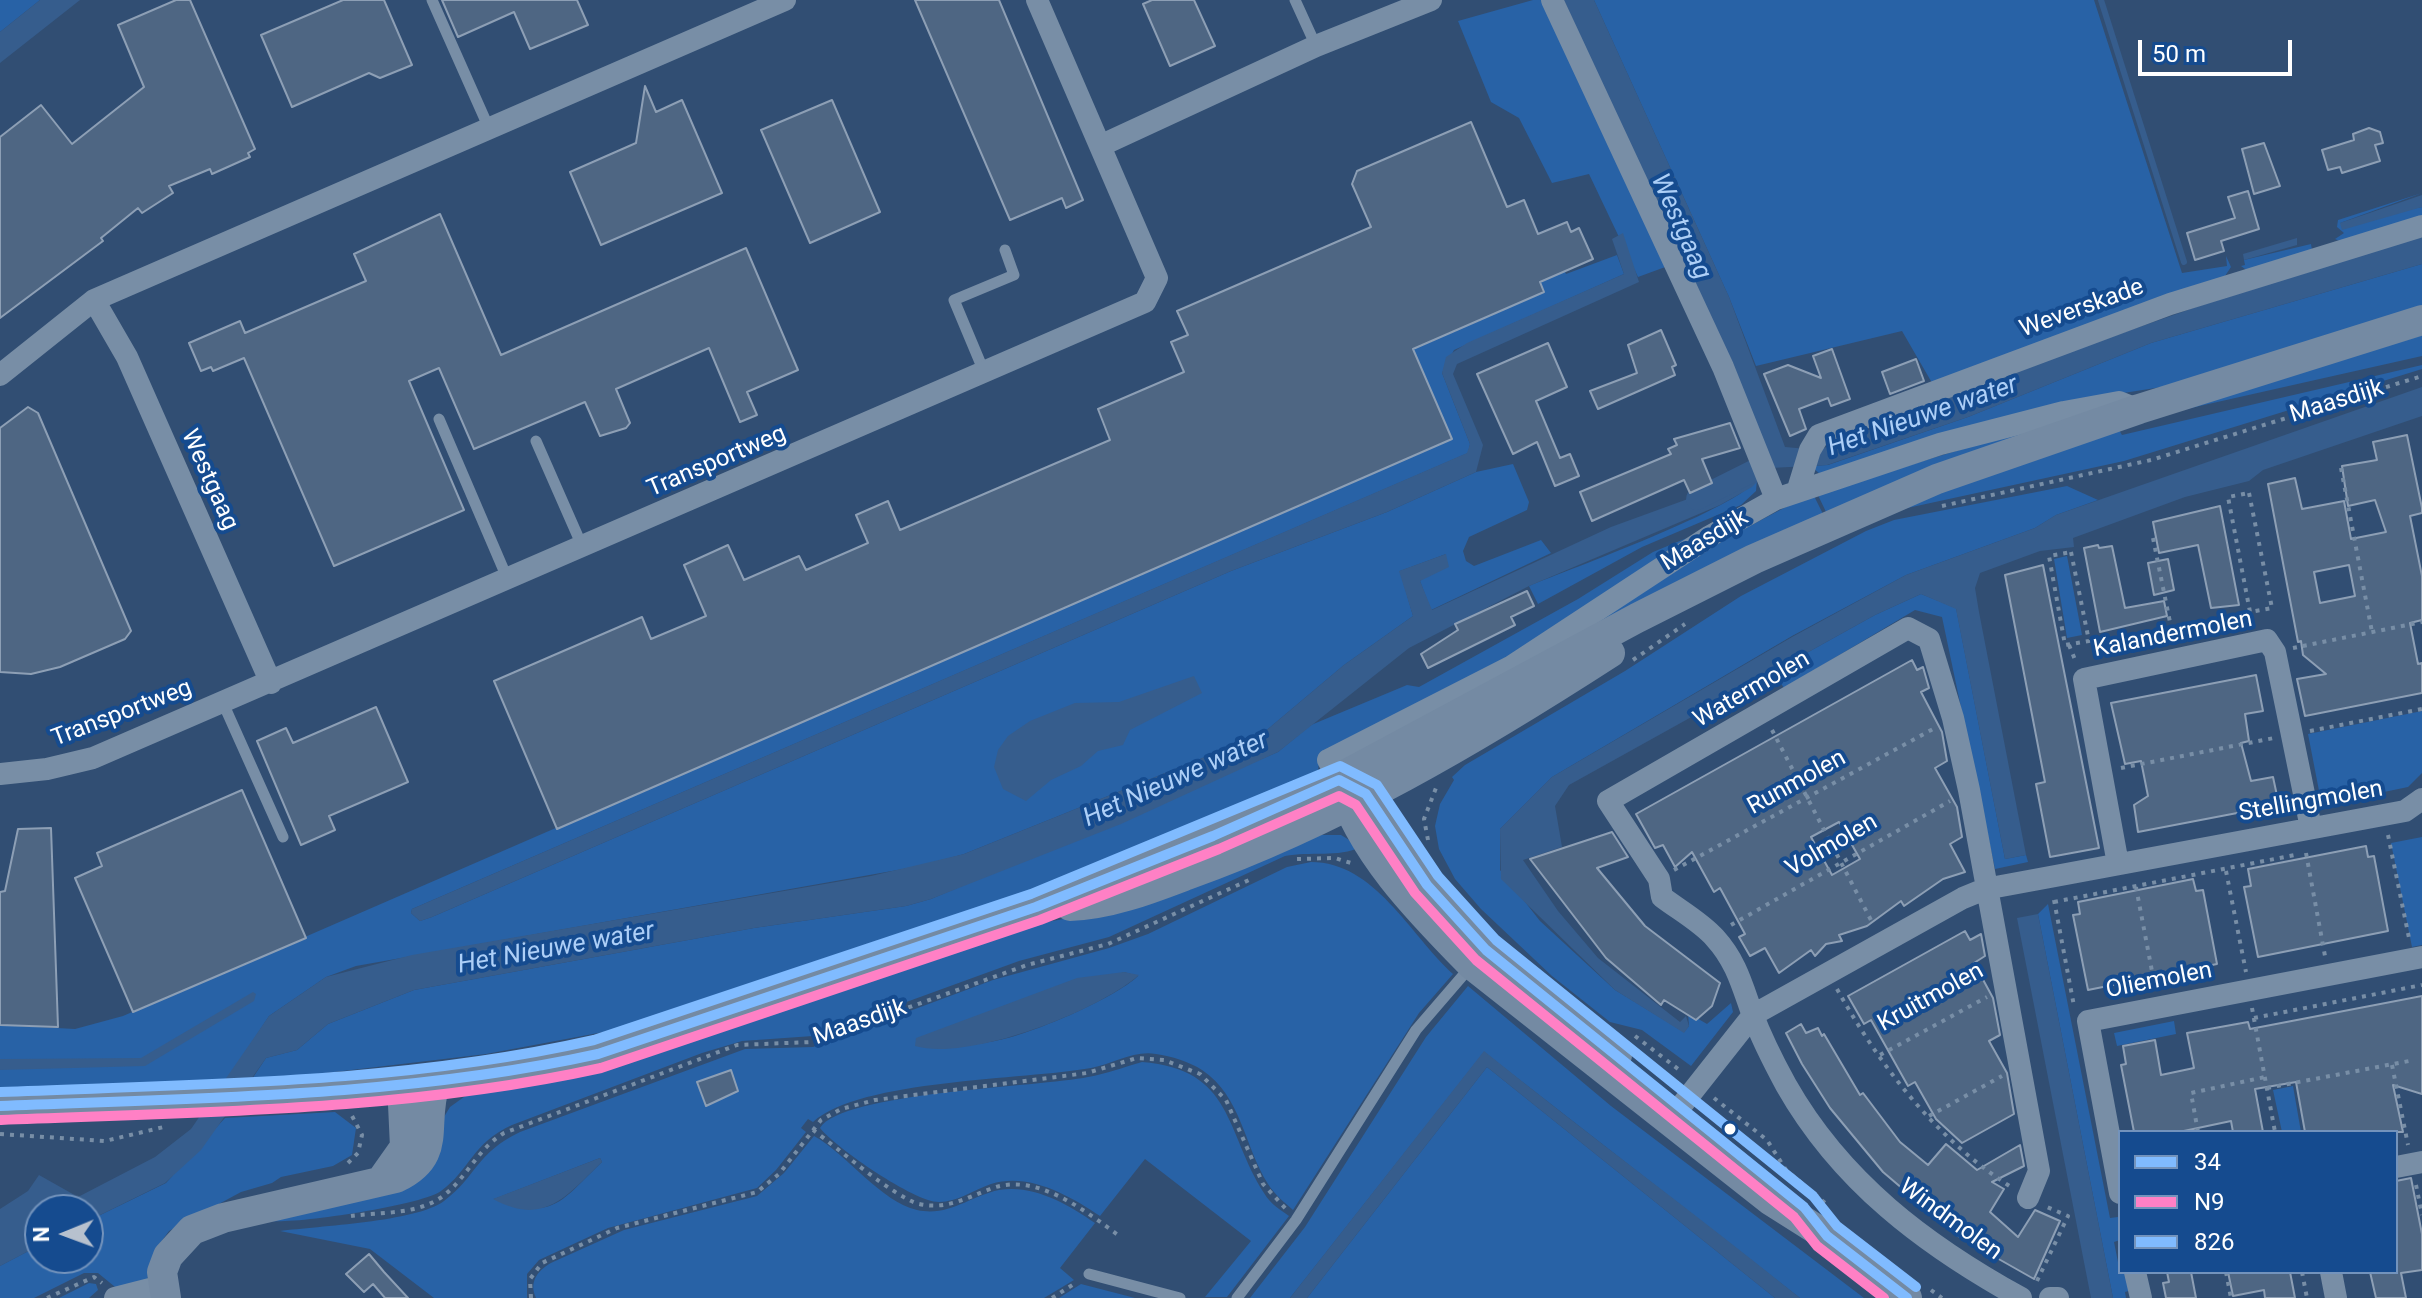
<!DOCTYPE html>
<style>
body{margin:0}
#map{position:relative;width:2422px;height:1298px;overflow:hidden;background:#314e73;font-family:Roboto,sans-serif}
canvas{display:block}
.legend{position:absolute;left:2118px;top:1130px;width:280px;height:144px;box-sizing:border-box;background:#154b8f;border:2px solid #7393bc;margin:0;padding:10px 14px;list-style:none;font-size:24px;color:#fff}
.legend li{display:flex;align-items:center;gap:16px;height:40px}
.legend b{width:40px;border:2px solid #7393bc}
.north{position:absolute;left:24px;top:1194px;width:80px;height:80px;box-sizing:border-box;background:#154b8f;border:2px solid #7393bc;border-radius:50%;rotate:269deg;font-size:22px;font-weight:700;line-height:32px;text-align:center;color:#fff}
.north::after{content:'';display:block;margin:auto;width:28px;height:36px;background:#b7c1ce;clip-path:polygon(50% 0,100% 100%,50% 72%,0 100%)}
.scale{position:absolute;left:2138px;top:40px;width:154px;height:36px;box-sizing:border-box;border:4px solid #fff;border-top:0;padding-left:10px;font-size:24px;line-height:28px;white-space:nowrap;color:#fff;-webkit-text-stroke:6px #154b8f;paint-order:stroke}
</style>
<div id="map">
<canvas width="2422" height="1298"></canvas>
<ul class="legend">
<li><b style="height:10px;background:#80bbff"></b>34</li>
<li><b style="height:10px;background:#ff80c5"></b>N9</li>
<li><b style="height:10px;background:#80bbff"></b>826</li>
</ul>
<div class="north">N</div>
<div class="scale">50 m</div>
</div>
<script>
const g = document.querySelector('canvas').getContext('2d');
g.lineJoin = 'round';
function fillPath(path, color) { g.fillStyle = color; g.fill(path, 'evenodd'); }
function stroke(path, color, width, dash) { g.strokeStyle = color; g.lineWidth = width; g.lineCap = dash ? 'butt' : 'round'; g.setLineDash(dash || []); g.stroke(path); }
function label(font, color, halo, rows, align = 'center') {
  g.font = font + ' Roboto,sans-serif'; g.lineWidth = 8; g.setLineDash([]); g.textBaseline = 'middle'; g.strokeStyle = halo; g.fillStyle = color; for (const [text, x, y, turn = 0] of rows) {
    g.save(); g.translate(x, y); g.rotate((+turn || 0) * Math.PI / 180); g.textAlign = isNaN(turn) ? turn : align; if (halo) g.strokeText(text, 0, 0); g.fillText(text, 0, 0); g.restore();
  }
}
fillPath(new Path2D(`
 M0 0H40L0 32Z
 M1533 0H1541L1668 266 1638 277 1589 174 1552 183 1519 118 1491 102 1458 21Z
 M1594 0H2094L2182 273 2227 266 2226 256 2231 267 2223 279 1935 388 1902 331 1756 366 1729 297Z
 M2422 193 2340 223 2422 207V222L2344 243 2335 239 2344 233 2337 227 2338 220Z
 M2311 244 2312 250 2249 272 2241 266 2245 265 2244 260Z
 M1557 255 1566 274 1617 255 1624 274 1454 350 1442 373 1470 444 1468 453 412 909 411 913 420 921 432 917 1231 571 1387 512 1476 472 1513 464 1529 502 1527 510 1469 537 1463 551 1466 561 1474 566 1541 540 1551 553 1431 610 1420 581 1446 554 1400 571 1413 616 1344 665 1262 734 964 854 920 866 356 966 326 977 269 1016 225 1083 0 1097V1025L75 1029 123 1016 1451 439 1411 344 1544 292 1532 264Z
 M2422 264V311L2200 381 2117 394 1821 475 1811 466 1828 465 1968 417 2151 343Z
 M2422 335V356L2164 414Z
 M2422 365V369L2124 461 1889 512 1902 504 2119 430 2122 435Z
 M2062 419 1827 514 1817 493Z
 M1757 479 1756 491 1741 505 1642 547 1538 604 1529 586C1570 569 1739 508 1757 479Z
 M2067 486 2098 500 2056 515 2035 528 1906 575 1792 636 1552 777 1500 829V870L1540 921 1615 990 1684 1032 1689 1026 1688 1013 1707 1024 1731 1003 1733 1012 1691 1066 1642 1030 1610 1022 1552 976 1481 909 1455 879 1439 849 1435 826 1440 804 1454 780 1452 777 1465 765 1625 671 1741 596 1866 531 1894 520Z
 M1813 494 1824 516 1557 647C1640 591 1723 536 1813 494Z
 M1687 538 1509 661 1320 758 1317 776 1139 860 657 1022 486 1054 250 1082 266 1058 297 1050 328 1024 414 990 754 928 906 906 931 899 1278 752 1311 725 1407 685 1419 687 1578 599 1653 552Z
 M2067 556 2082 635 2067 638 2054 559Z
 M1921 594 1956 608 2005 859 2026 855 2028 862 1995 869 1942 617 1915 610 1784 688 1778 679 1709 718 1704 710 1875 615Z
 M2422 711V773L2408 787 2331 803 2321 801 2308 734Z
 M1321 835H1341L1361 847C1338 858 1310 851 1285 856L1109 937 1019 961 813 1036 742 1041 702 1053 512 1125C472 1143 470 1170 441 1191 423 1205 296 1224 271 1221L400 1189 450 1107 475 1089 989 933 1095 913Z
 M2422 837V945L2412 947 2391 843Z
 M1311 862C1375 862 1410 935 1453 974L1419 1013 1293 1210C1284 1202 1275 1195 1268 1184 1244 1146 1242 1097 1202 1070 1190 1062 1171 1056 1156 1054 1134 1050 1113 1064 1091 1068 1024 1080 861 1079 813 1122L808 1119 801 1128 806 1132 776 1170 757 1188 608 1228 539 1260 527 1274V1298H434L370 1249 280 1231C318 1226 416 1222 444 1201 477 1176 476 1153 520 1132L745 1049 813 1047 993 980 1109 948 1148 934 1287 867ZM1124 972 1138 976C1114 999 1029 1035 995 1041 977 1045 957 1046 938 1048ZM600 1158 602 1162C560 1202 554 1221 494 1199Z
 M2048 904 2110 1218 2118 1217 2120 1240 2114 1242 2120 1272 2128 1273 2132 1290 2125 1292 2126 1298H2113L2038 914Z
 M1468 986 1611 1106 1864 1298H1800L1484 1052 1290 1298H1250L1305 1227 1426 1037Z
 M2174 1021 2176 1034 2117 1046 2114 1033Z
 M1142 1062C1234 1069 1225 1132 1264 1193 1271 1205 1281 1210 1289 1216L1227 1297H1205L1251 1241 1145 1159 1100 1216C1070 1196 1029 1172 991 1184 974 1190 957 1202 939 1202 914 1202 836 1148 820 1128 842 1092 1040 1087 1088 1077 1106 1074 1124 1067 1142 1062Z
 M1487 1067 1775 1298H1307Z
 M2293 1086 2301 1132H2282L2273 1090Z
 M335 1112 356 1128 352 1155 333 1166 281 1177 272 1183 241 1192 169 1231 155 1250 147 1280 120 1291 98 1273H84L34 1298H0V1266L40 1245V1258H88V1221L166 1183 225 1118Z
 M814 1136C848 1155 881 1202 917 1210 949 1217 970 1196 999 1190 1033 1184 1068 1204 1095 1223L1060 1268 1074 1280 1044 1298H536C528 1281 539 1269 553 1262L624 1230 757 1196 784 1173Z
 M89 1283 96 1284 98 1290 89 1298H59Z
 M1081 1284 1135 1298H1059Z`), '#2862a6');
fillPath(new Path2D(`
 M40 0H80L0 63V32Z
 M1564 0H1594L1729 297 1785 447 1819 450 2028 366 2205 304 2422 236V264L2151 343 1968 417 1827 465 1771 468 1752 487 1720 505 1529 586 1409 648 1278 752 1121 824 931 899 906 906 754 928 414 990 328 1024 297 1050 266 1058 201 1150 165 1183 88 1221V1210H40V1245L0 1266V1209L28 1191 39 1175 78 1197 155 1157 191 1129 269 1016 326 977 412 955 871 876 964 854 1262 734 1344 665 1413 616 1399 571 1446 554 1449 567 1420 581 1432 610 1611 527 1740 480 1764 450Z
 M2422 195V207L2342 230 2340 223Z
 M1623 233 1639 282 1457 364 1453 374 1483 445 1476 472 1387 512 1231 571 432 917 420 921 411 913 412 909 1467 453 1470 444 1442 373 1446 357 1467 343 1624 274 1612 239Z
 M2297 238V245L2244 260 2243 254Z
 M2422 387V416L2263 470 2249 481 2185 497 2073 538 2074 547 2040 551 1980 573 1975 588 1979 612 2026 855 2005 859 1956 609 1921 594 1875 615 1569 785 1555 806 1562 847 1523 860 1558 911 1598 958 1680 1022 1686 1016 1689 1026 1684 1033 1615 990 1501 879 1500 829 1552 777 1792 637 1906 575 2035 528 2056 515Z
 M1194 676 1202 693 1130 730 1123 745 1098 751 1081 766 1051 780 1026 801 1003 789 994 767 998 750 1008 736 1030 721 1075 703 1119 702Z
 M2038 914 2113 1298H2091L2017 918Z
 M1124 972 1139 975C1098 1011 969 1062 915 1046L916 1038 1077 978Z
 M253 992 256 994 254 1001 145 1066 0 1070V1059L141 1058Z
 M1484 1051C1588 1135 1696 1214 1800 1298H1775L1487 1067 1307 1298H1290Z
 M600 1158 602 1162C566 1196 545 1227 493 1199Z`), '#365d8d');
stroke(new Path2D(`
 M2101 0 2184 262`), '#365d8d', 6);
stroke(new Path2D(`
 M1697 499 1759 468`), '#365d8d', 22);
const building = new Path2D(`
 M176 0H190L255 149 248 153 250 157 212 174 210 169 169 186 173 193 142 213 138 208 101 238 103 241 0 318V137L41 105 72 144 144 87 118 25Z
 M343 0H384L412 65 380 78 369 73 292 107 261 35Z
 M442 0H577L588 25 530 49 514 12 458 37Z
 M915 0H999L1083 200 1066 208 1062 198 1010 220Z
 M1152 0H1194L1215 46 1170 66 1143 4Z
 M645 86 656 112 682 100 722 193 601 245 570 172 636 143Z
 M832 100 880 212 810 243 761 130Z
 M1471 122 1507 207 1524 200 1538 234 1567 222 1571 232 1579 228 1593 259 1540 282 1544 292 1413 349 1452 439 557 829 494 681 642 617 651 639 706 616 684 565 728 545 744 580 799 556 806 570 868 543 856 515 888 501 900 530 1110 440 1098 409 1184 372 1171 342 1188 335 1177 311 1371 227 1352 184 1357 171Z
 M2369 128 2380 132 2383 143 2375 145 2380 161 2342 173 2340 167 2328 170 2322 150 2354 140 2353 134Z
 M2264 143 2280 186 2254 194 2242 149Z
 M2248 191 2259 229 2221 241 2224 251 2195 260 2187 233 2235 218 2228 197Z
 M440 214 501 355 746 248 798 370 747 392 757 415 740 422 709 348 616 389 630 423 626 428 600 436 585 402 474 449 439 368 409 381 464 510 334 566 244 358 213 371 211 367 201 371 189 343 240 321 245 333 366 281 354 254Z
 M1661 330 1676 365 1672 367 1675 375 1598 409 1590 391 1637 373 1628 345Z
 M1548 343 1567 387 1536 401 1560 458 1570 454 1579 476 1555 486 1537 442 1513 454 1477 374Z
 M1832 349 1850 399 1831 406 1828 398 1799 409 1806 429 1790 436 1764 374 1788 365 1821 378 1813 356Z
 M1916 359 1924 381 1890 394 1882 372Z
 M28 407 38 413 131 631 125 639 60 667 31 674 0 672V428Z
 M1730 423 1740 448 1702 459 1712 483 1690 493 1684 480 1592 521 1580 492 1671 454 1668 449 1677 445 1674 439Z
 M2407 435 2422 508V513L2410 516 2422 576V620L2410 623 2418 664 2422 663V693L2305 716 2297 679 2326 674 2303 655 2301 641 2298 642 2268 484 2295 478 2302 509 2344 501 2351 539 2386 532 2375 500 2348 506 2342 466 2377 460 2373 442ZM2349 565 2355 596 2320 603 2314 572Z
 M2220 506 2239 605 2211 608 2198 545 2159 553 2153 522Z
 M2098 545 2099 548 2112 546 2125 608 2164 601 2167 616 2100 632 2084 548Z
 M2168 559 2174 590 2154 595 2148 563Z
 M2043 565 2099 848 2050 857 2036 784 2045 782 2005 575Z
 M1527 591 1534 606 1511 617 1515 625 1428 668 1421 654 1458 630 1455 624Z
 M1912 660 1917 670 1923 667 1929 688 1921 692 1942 732 1947 761 1935 768 1957 807 1962 837 1950 844 1965 872 1943 879 1904 906 1901 901 1867 926 1839 935 1842 941 1826 944 1815 956 1811 950 1779 973 1765 948 1750 956 1739 937 1745 934 1720 888 1714 892 1692 852 1675 867 1663 845 1655 848 1636 814ZM1839 822 1860 859 1832 875 1811 837Z
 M2256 675 2263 711 2245 714 2249 741 2241 743 2251 781 2273 777 2279 805 2138 832 2134 805 2148 796 2141 761 2125 764 2111 703Z
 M376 707 408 782 329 816 335 830 301 845 257 741 286 728 293 743Z
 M242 790 306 938 133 1012 75 878 102 866 97 853Z
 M51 828 58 1027 0 1025V892L5 891 18 829Z
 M1612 832 1628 857 1597 868 1645 926 1720 983 1712 1006 1696 1020 1664 1000 1661 1005 1606 958 1530 859Z
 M2366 846 2368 857 2374 856 2388 931 2258 957 2244 887 2251 886 2248 869Z
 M2193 879 2196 891 2203 890 2217 964 2088 990 2073 915 2080 914 2078 902Z
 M1965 931 1970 940 1981 934 1985 956 1974 963 1993 998 2000 1035 1989 1041 2007 1073 2014 1114 1962 1143 1936 1119 1915 1082 1908 1086 1871 1020 1864 1024 1848 996Z
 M2422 996V1094L2393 1085 2403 1132H2305L2296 1082 2255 1089 2263 1132H2233L2231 1121 2179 1132H2134L2121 1065 2126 1064 2123 1046 2155 1040 2161 1075 2194 1068 2187 1033 2248 1022 2250 1029Z
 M1801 1024 1806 1033 1818 1028 1822 1036 1824 1034 1860 1095 1863 1093 1900 1142 1928 1165 1946 1144 1977 1170 2020 1145 2024 1166 1992 1182 2004 1189 1990 1212 2018 1237 2035 1210 2060 1221 2034 1279 1958 1236 1883 1172 1830 1108 1802 1064 1786 1033Z
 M731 1070 738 1091 706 1106 697 1082Z
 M2411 1178 2422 1234V1270L2401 1273 2406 1298H2376L2370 1272H2396V1181Z
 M369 1254 384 1272 408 1298H385L373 1284 364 1292 346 1274Z
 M2167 1272H2191L2196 1298H2166L2163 1283 2169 1282Z
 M2228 1272H2290L2295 1298H2265L2264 1290 2233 1296Z`);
fillPath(building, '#4e6683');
stroke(building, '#8d9fb5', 2);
stroke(new Path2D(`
 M2341 468 2372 632
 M2249 493 2272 608 2250 612 2228 497Z
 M1942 506 2151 460 2422 376
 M2153 538 2174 642
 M2071 552 2089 641 2065 645 2049 556Z
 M2069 645 2076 662
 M2293 648 2422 622
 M1633 660 1685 624
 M1772 730 1873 924
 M2310 731 2422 709
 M2121 768 2274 738
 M2388 835 2409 938
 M1428 840 1424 819 1436 788
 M2306 853 2325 956
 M1297 859 1335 858 1351 863
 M1674 870 1933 729
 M2226 871 2246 972
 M2136 887 2155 987
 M2054 900 2074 1006
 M2054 902 2295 855
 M1731 925 1950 801
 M1837 989C1880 1066 1936 1139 2011 1187
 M2252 1008 2275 1132
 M2254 1018 2422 985
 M1635 1036 1682 1072
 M1880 1055 1987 997
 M2392 1065 2408 1145
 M2267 1088 2409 1061
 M1714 1098 1767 1140 1786 1170 1825 1203
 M1929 1116 2002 1076
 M813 1130C838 1148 892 1196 919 1204 946 1210 966 1198 990 1189 1035 1171 1084 1210 1118 1235
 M2198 1132 2191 1093 2265 1077
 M0 1134 105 1141 168 1126
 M348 1163 358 1153 362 1135 350 1112
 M2416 1185 2422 1215
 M351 1216C380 1212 418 1215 443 1196 467 1178 477 1149 504 1133L737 1045 812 1042 1027 965 1108 944 1249 880
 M2226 1272 2231 1298
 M2302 1272 2307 1298
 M2037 1281 2068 1216 2047 1207
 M1931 1290 1942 1298
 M47 1298 94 1277 102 1283
 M531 1298 530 1279 542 1263 617 1228 757 1192 779 1174 821 1120 841 1109 875 1100 1087 1073 1137 1058 1164 1060 1200 1074 1226 1100 1263 1184 1286 1209
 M1052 1298 1077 1282`), '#788ea6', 4, [4, 6]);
stroke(new Path2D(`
 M432 0 488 126
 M1295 0 1316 46
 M985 374 954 300 1014 275 1005 250
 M439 419 508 580
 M536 441 583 548
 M223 703 283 837
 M1089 1274 1180 1298
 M1237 1298 1296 1220 1416 1030 1472 965`), '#788ea6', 11);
stroke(new Path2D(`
 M1552 0 1723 367 1776 499
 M1102 145 1316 46 1431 0
 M94 300 127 357 271 683
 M0 375 94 300 785 0
 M1798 489 1810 450 1819 435 2170 304 2422 226
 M0 774 47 769 93 758 1145 302 1157 278 1037 0
 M1339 780 1328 760 1512 666 1710 536 1776 499 1940 444 2064 412 2119 402 2134 408
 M2118 864 2084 679 2267 640 2275 652 2311 828
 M1670 1120 1753 1015 1963 898 1985 889 2050 877 2405 811 2422 799
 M2396 1167 2422 1162
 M2120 1193 2088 1021 2422 957
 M2135 1272 2141 1298
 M2331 1272 2336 1298
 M115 1298 162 1286
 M2021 1298C1925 1245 1841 1182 1786 1085 1774 1063 1761 1037 1752 1013 1742 985 1736 961 1715 938 1701 922 1679 910 1662 897L1659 879 1608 801 1908 628 1929 639 1953 718 1969 790 2039 1171 2028 1198
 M2050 1298H2058`), '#788ea6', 22);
stroke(new Path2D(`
 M1339 780C1360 852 1421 913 1472 965L1770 1200 1827 1236 1907 1298
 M1349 785 1366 794 1427 885 1486 950 1617 1055
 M1070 906C1109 905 1150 889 1187 875 1336 822 1477 739 1610 653
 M0 1106 212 1098 436 1081 583 1058 713 1017 1036 907 1302 798 1637 618 1754 559 1937 479 2139 409 2422 320
 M381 1181 405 1147 402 1083
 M166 1298 162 1272 168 1256 192 1230 223 1218 396 1178C445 1155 420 1124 436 1081`), '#748aa3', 30);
stroke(new Path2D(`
 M0 1106C199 1098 403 1097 598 1054L1036 907 1213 836 1339 780 1366 794 1427 885 1486 950 1804 1207 1827 1236 1907 1298`), '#80bbff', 10);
stroke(new Path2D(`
 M1 1120C201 1112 405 1111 601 1068L1040 920 1219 849 1339 796 1356 805 1415 893 1476 960 1794 1217 1817 1246 1884 1298`), '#ff80c5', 10);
stroke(new Path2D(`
 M0 1092C198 1084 400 1084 594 1040L1031 894 1340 766 1377 785 1438 876 1496 940 1813 1196 1837 1226 1916 1287`), '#80bbff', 10);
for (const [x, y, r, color] of [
 [1730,1129,7,"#fff"]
]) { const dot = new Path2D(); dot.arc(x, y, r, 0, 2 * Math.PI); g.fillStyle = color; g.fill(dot); stroke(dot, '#154b8f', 3); }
label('24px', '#fff', '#154b8f', [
 ["Weverskade",2082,309,-20],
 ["Maasdijk",2337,402,-17],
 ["Transportweg",717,462,-23],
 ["Westgaag",209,480,66],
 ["Maasdijk",1705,541,-31],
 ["Kalandermolen",2173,635,-11],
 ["Watermolen",1752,690,-30],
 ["Transportweg",122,714,-21],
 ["Runmolen",1797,783,-29],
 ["Stellingmolen",2311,802,-10],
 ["Volmolen",1832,846,-30],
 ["Oliemolen",2159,981,-11],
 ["Kruitmolen",1931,998,-29],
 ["Maasdijk",860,1023,-19],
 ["Windmolen",1950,1220,36]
]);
label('italic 26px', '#adcff7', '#154b8f', [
 ["Westgaag",1680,227,66],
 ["Het Nieuwe water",1923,417,-19],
 ["Het Nieuwe water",1176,780,-24],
 ["Het Nieuwe water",556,949,-10]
]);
</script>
